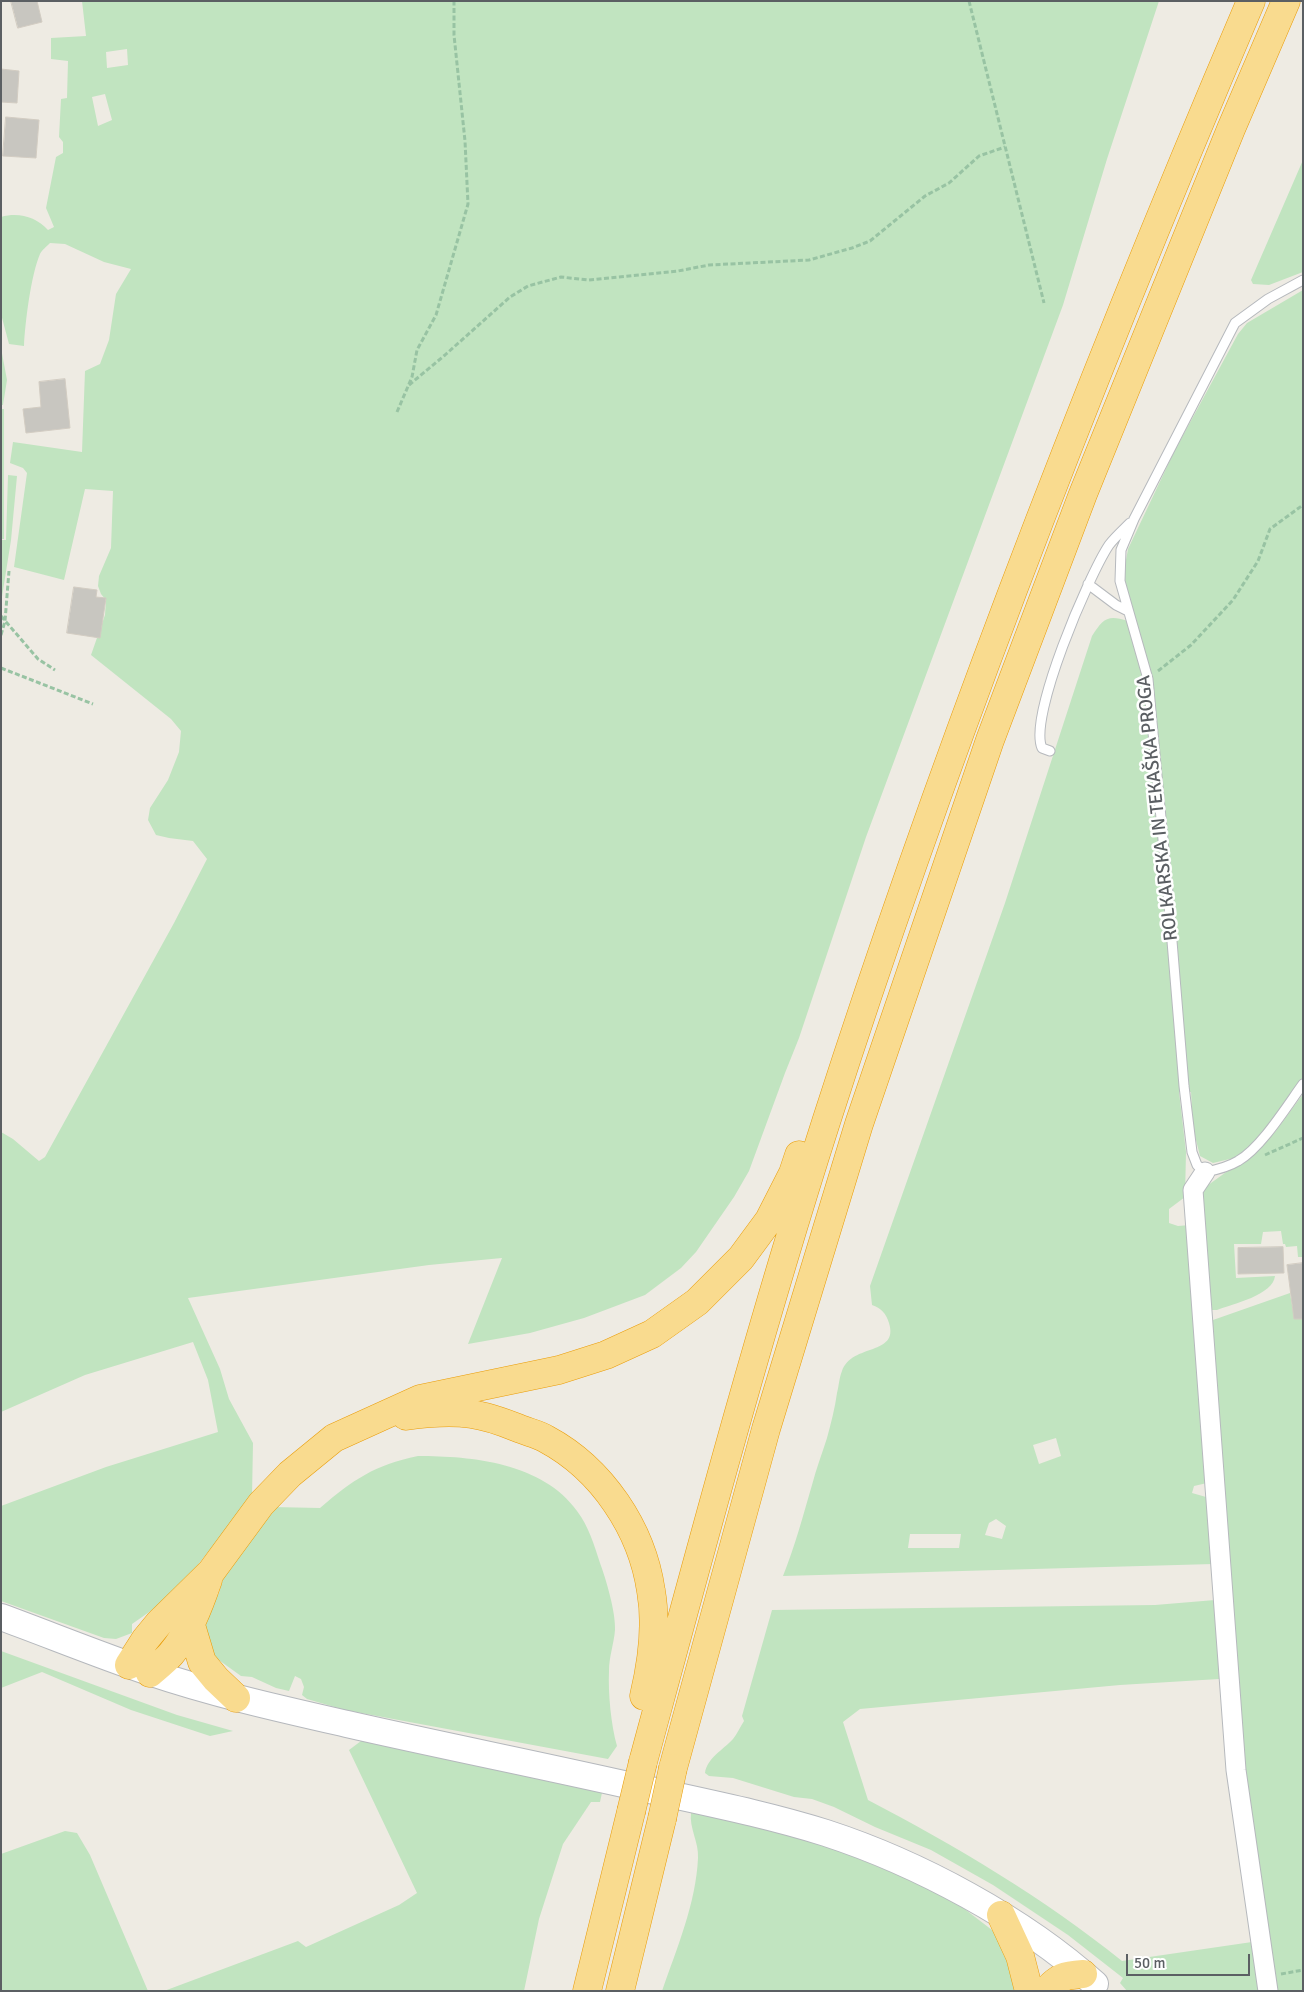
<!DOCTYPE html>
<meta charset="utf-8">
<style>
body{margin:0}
#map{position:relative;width:1304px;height:1992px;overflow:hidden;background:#eeebe3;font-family:Signika,sans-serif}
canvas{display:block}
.frame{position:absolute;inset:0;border:2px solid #5b5f63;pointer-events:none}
.scale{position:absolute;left:1126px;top:1954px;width:124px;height:22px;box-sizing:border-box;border:2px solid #5b5f63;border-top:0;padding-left:6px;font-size:15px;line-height:18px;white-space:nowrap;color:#5b5f63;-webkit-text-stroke:4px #fff;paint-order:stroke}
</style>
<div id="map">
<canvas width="1304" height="1992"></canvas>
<div class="frame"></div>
<div class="scale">50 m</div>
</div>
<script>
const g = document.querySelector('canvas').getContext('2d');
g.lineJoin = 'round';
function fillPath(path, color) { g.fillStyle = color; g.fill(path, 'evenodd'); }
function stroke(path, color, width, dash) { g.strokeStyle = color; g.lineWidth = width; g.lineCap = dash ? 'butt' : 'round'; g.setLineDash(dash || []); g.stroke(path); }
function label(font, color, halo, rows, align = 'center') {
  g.font = font + ' Signika,sans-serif'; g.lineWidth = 5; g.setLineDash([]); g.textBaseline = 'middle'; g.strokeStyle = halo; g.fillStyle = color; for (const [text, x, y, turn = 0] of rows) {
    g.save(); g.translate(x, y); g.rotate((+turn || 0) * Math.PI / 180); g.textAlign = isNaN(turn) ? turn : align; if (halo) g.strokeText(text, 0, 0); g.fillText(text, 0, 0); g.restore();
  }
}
fillPath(new Path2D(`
 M82 1H1159L1107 159 1063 305 866 837 799 1038 785 1073 749 1171 734 1197 696 1252 681 1268 645 1295 584 1318 530 1333 468 1344 502 1258 429 1265 188 1298 220 1369 229 1399 253 1443 252 1496 175 1594 132 1624V1633L116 1639 104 1638 1 1601V1506L106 1467 218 1432 208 1380 193 1342 85 1375 1 1412V1132L13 1139 39 1161 45 1157 174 923 207 859 193 841 169 838 156 835 148 820 150 808 168 780 179 752 181 731 171 719 91 655 105 615 106 600 101 594 98 586 99 576 111 548 113 491 85 489 64 580 14 567 27 473 23 468 10 463 13 442 82 452 85 371 100 364 109 340 116 294 131 269 104 262 65 244 50 243C47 246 42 250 40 254 31 275 25 323 24 346L9 344 1 314V217C19 212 36 217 48 230L54 227 46 208 56 157 63 153V142L59 137 61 99 67 98 68 61 51 59V38L86 36ZM127 49 128 65 107 68 106 52ZM105 94 112 120 98 126 92 97Z
 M1303 160V272L1269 285 1253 284 1251 280Z
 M1303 290V1078L1251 1147 1234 1158 1213 1163 1200 1156 1193 1128 1191 1092H1179L1186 1152 1185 1197 1169 1209V1223L1178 1226 1190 1225 1207 1483 1194 1486 1192 1493 1206 1497 1213 1564 783 1576C795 1546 803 1516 812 1485 816 1469 822 1454 827 1438 831 1423 835 1408 837 1393 839 1386 839 1378 842 1371 852 1343 899 1356 889 1323 886 1313 881 1308 872 1305L870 1286 1005 903 1092 636C1103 619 1107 614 1128 621L1135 651H1142L1125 586 1124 571 1128 549 1174 452 1238 334 1247 323ZM1056 1438 1061 1456 1039 1464 1033 1445ZM996 1519 1006 1526 1002 1539 985 1535 989 1523ZM961 1534 959 1548H908L910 1534Z
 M1 348 7 380 3 405H1Z
 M1 409H4V539H1Z
 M8 475 17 476 11 540 1 603V540H6Z
 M1303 1094V1257H1298L1297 1246 1286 1247 1285 1244H1283L1281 1231 1263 1232 1261 1244H1234L1236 1278 1275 1276C1273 1295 1233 1304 1217 1310H1209L1201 1194 1204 1188 1254 1152 1275 1132Z
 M1290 1293 1293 1311 1303 1310V1991H1274L1245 1798 1209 1329 1213 1320Z
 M418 1456C472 1456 543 1463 577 1511 589 1527 594 1545 600 1563 606 1579 616 1613 615 1630 614 1643 609 1657 609 1671 608 1693 611 1725 617 1746L608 1759 345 1710 307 1699 302 1695 304 1687 301 1679 295 1676 289 1691 276 1688 252 1677 241 1676 216 1658 205 1643 204 1620 219 1593 224 1575 272 1507 320 1508C353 1480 374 1465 418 1456Z
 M1215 1600 1219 1679 1120 1685 860 1709 843 1722 868 1800C956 1846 1044 1898 1122 1961L1252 1942 1260 1991H1127L1120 1983 1123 1978 1068 1935 993 1885 931 1850 875 1827 834 1807 812 1799 794 1797 733 1778 709 1776 705 1773C707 1758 723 1750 733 1739 737 1734 740 1727 744 1721L742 1716 772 1610 1155 1605Z
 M1 1651 177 1715 233 1731 210 1736 131 1710 42 1672 1 1688Z
 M365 1738 603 1788 600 1802H591L563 1844 539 1919 524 1991H164L298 1941 306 1947 399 1905 417 1893 349 1750Z
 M691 1813 791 1831 945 1894 992 1930 1011 1952 1019 1991H662C677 1948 696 1903 698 1858 699 1842 689 1828 691 1813Z
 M65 1831 77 1833 90 1855 148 1991H1V1854Z`), '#c1e4c0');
const building = new Path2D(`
 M11 1H37L42 22 18 28Z
 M1 69 19 71 17 103 1 102Z
 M6 117 39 120 36 158 3 156Z
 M65 379 70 428 26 433 23 409 41 407 39 382Z
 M74 587 97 590 96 597 106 598 100 638 67 633Z
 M1283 1247 1284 1273 1238 1274V1248Z
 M1303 1263V1319H1294L1287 1265Z`);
fillPath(building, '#c8c6c0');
stroke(building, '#d2ccc2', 1);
const service = new Path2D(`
 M1303 280 1268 299 1235 323 1134 519 1121 550 1120 581 1148 679 1168 893 1184 1086 1192 1152 1197 1165 1205 1172C1216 1170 1228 1167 1238 1161 1261 1148 1287 1106 1303 1084
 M1088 584 1116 605 1128 611
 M1050 751 1042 748C1028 717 1089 575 1109 545 1115 537 1123 530 1130 523`);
const minor = new Path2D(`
 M1205 1172 1193 1190 1236 1770 1268 1991`);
const secondary = new Path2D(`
 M1 1617C50 1635 99 1655 149 1672 214 1694 281 1709 347 1724 448 1747 550 1767 650 1790 709 1803 769 1815 826 1833 918 1863 1023 1919 1095 1984`);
const motorway = new Path2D(`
 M406 1416C427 1413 450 1411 471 1414 486 1416 503 1422 518 1428 527 1432 538 1434 546 1439 602 1469 642 1529 651 1591 657 1625 652 1662 644 1696
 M190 1622 202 1662 216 1679 236 1698
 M129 1665 145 1640 159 1623 211 1572 261 1504 290 1474 334 1438 420 1399 559 1370 606 1355 652 1334 697 1302 741 1258 769 1220 793 1173 799 1155
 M150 1673C157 1667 165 1661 171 1654 189 1633 199 1606 208 1580
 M643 1762C701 1548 758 1334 826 1122 948 742 1094 369 1251 1
 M673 1768 766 1429 859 1124 990 740 1083 494 1231 129 1286 1
 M1001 1915 1020 1956 1029 1991
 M587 1991 631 1812
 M620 1991 662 1819
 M1046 1991C1059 1977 1064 1975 1083 1974`);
stroke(service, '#b6b9bd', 11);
stroke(minor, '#b6b9bd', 21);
stroke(secondary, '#b5b8bd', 28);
stroke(motorway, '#e99c08', 29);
stroke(new Path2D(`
 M969 1 1044 303
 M409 385 445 355 510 297 528 286 561 277 588 280 678 271 709 265 809 260 852 248 870 241 925 196 949 183 979 156 1005 147
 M397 412 412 377 417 350 436 315 468 204 465 141 454 35V1
 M1 616 38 659 55 670
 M1 635 5 621 9 571
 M1 668 93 704
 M1158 671 1191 645 1233 600 1258 561 1270 529 1303 505
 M1265 1155 1303 1138
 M1281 1974 1303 1970`), '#98c3a3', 3, [5, 2.5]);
stroke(service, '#fff', 9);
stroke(minor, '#fff', 19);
stroke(secondary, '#fff', 26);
stroke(motorway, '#f9db8f', 28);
const motorwayBridge = new Path2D(`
 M631 1812 643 1762
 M662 1819 673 1768`);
stroke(motorwayBridge, '#e99c08', 29, []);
stroke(motorwayBridge, '#f9db8f', 28);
label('19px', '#5b5f63', '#fff', [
 ["ROLKARSKA IN TEKAŠKA PROGA",1158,808,-96]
]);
</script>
